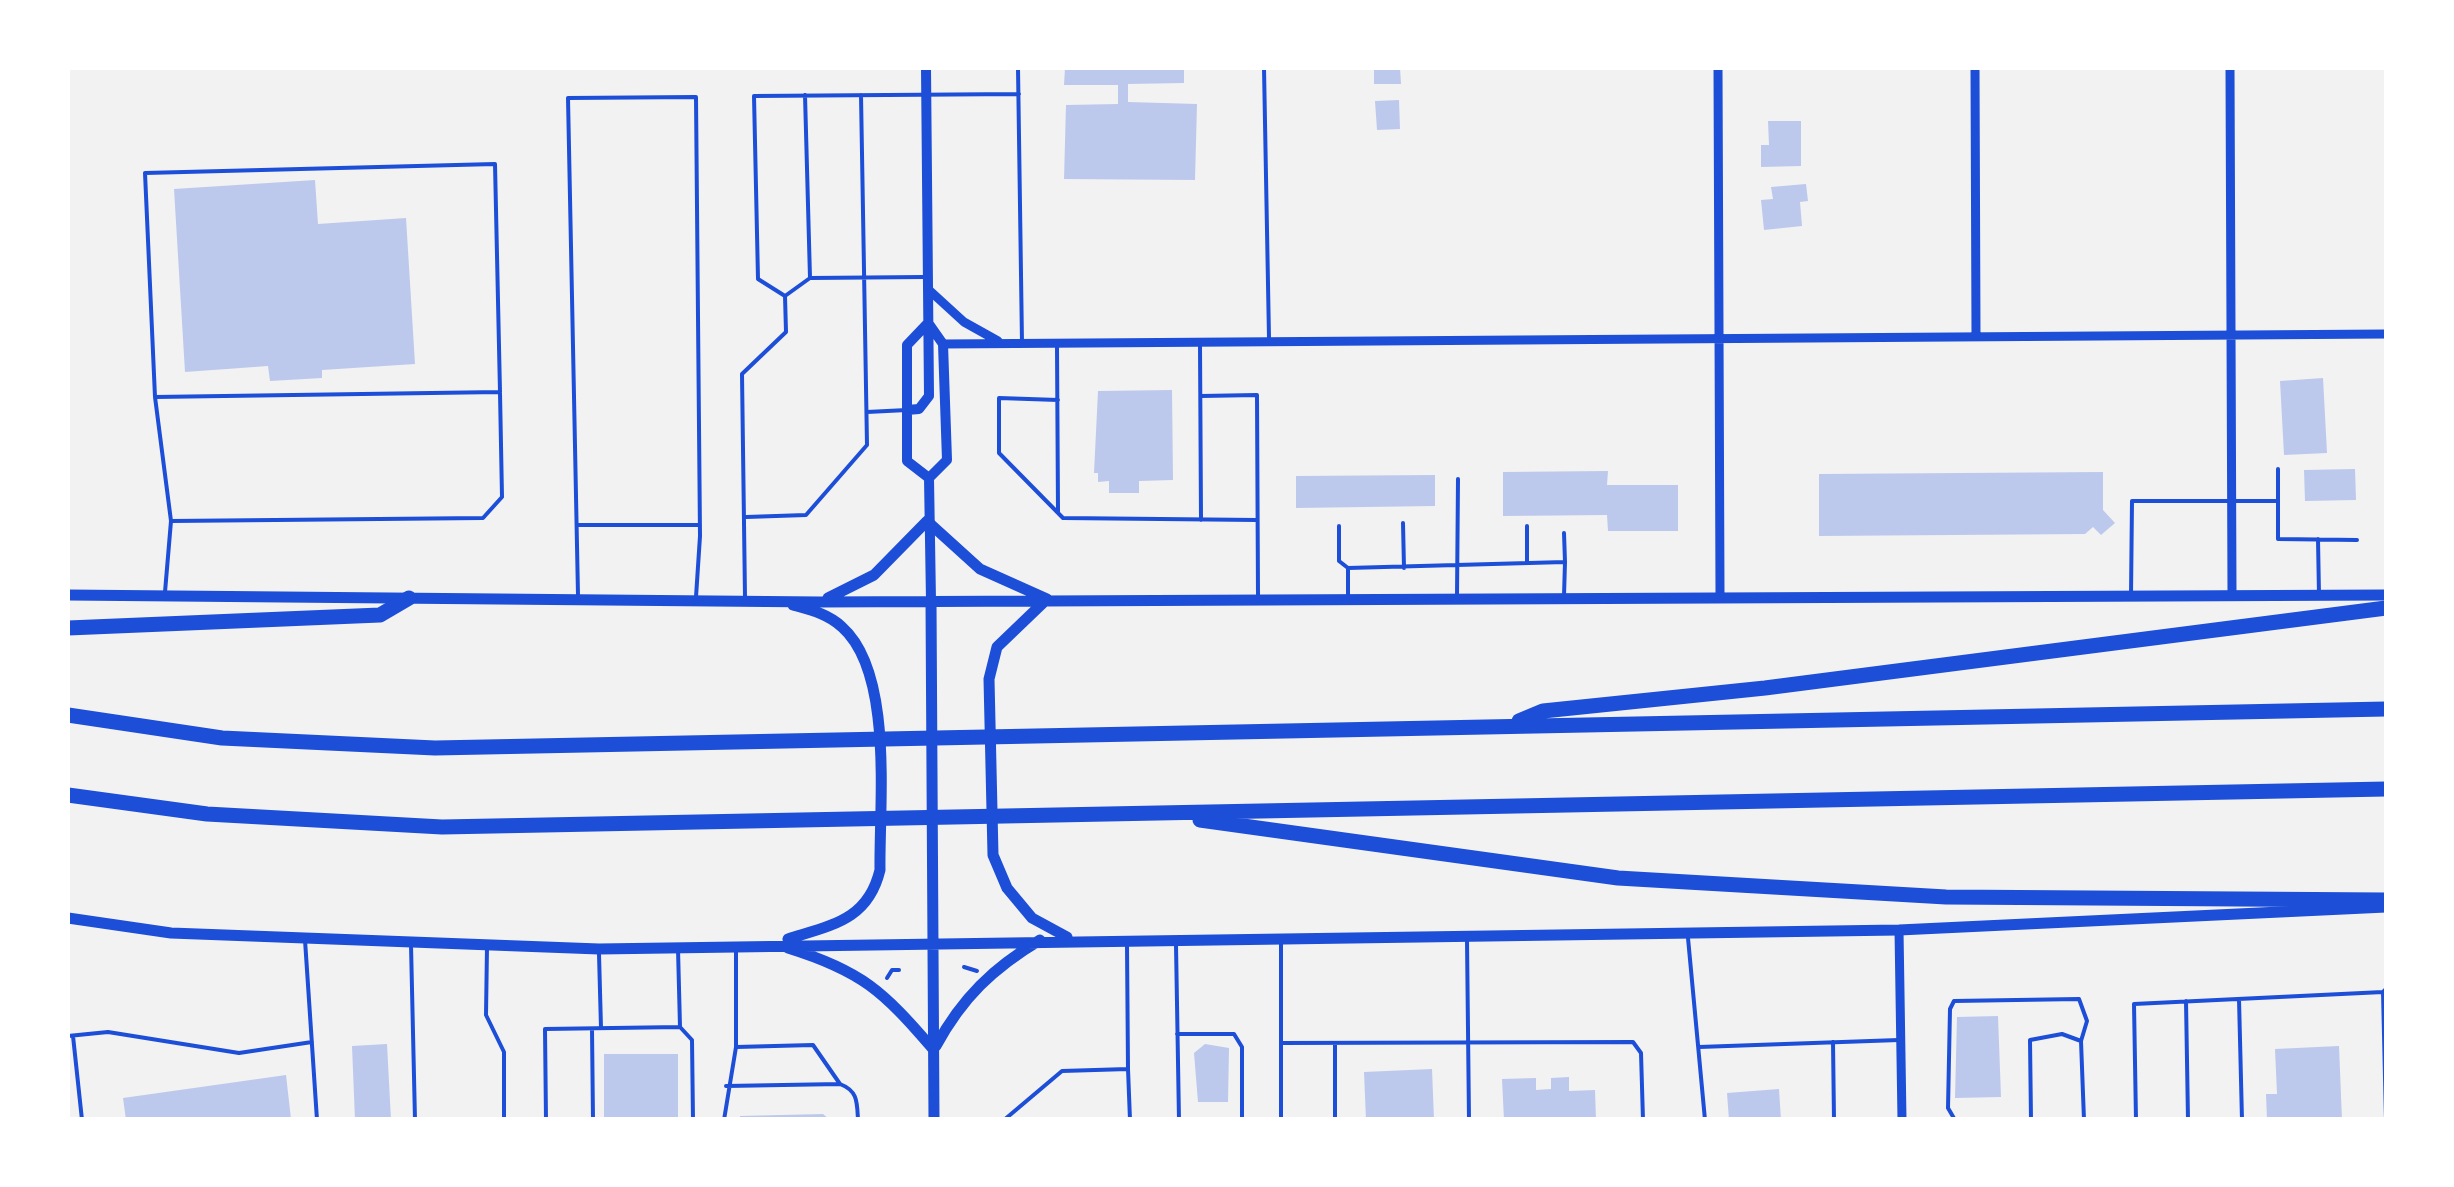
<!DOCTYPE html>
<style>
body{margin:0}
#map{position:relative;width:2454px;height:1187px;overflow:hidden;background:#f2f2f2;font-family:Montserrat,sans-serif}
canvas{display:block}
.frame{position:absolute;inset:0;border:70px solid #fff;pointer-events:none}
</style>
<div id="map">
<canvas width="2454" height="1187"></canvas>
<div class="frame"></div>
</div>
<script>
const g = document.querySelector('canvas').getContext('2d');
g.lineJoin = 'round';
function fillPath(path, color) { g.fillStyle = color; g.fill(path, 'evenodd'); }
function stroke(path, color, width, dash) { g.strokeStyle = color; g.lineWidth = width; g.lineCap = dash ? 'butt' : 'round'; g.setLineDash(dash || []); g.stroke(path); }
fillPath(new Path2D(`
 M1065 68H1184V83L1128 84V102L1197 104 1195 180 1064 179 1066 105 1118 104V85H1064Z
 M1374 68H1400L1401 84H1374Z
 M1399 100 1400 129 1377 130 1375 101Z
 M1768 121H1801V166L1761 167V145H1769Z
 M315 180 318 224 406 218 415 364 322 370V378L270 381 268 366 185 372 174 189Z
 M1806 184 1808 201 1800 202 1802 226 1764 230 1761 200 1773 199 1771 187Z
 M2323 378 2327 453 2284 455 2280 381Z
 M1172 390 1173 480 1139 481V493H1109V481L1098 482V473H1094L1098 391Z
 M2355 469 2356 500 2305 501 2304 470Z
 M1608 471 1607 485H1678V531H1608L1607 515 1503 516V472Z
 M2103 472V510L2115 523 2101 535 2093 527 2085 534 1819 536V474Z
 M1435 475V506L1296 508V476Z
 M1998 1016 2001 1097 1955 1098 1957 1017Z
 M387 1044 391 1120H355L352 1046Z
 M1205 1044 1229 1048 1228 1102H1198L1194 1053Z
 M2339 1046 2342 1120H2267L2266 1094H2277L2275 1049Z
 M604 1054H678V1120H604Z
 M1432 1069 1434 1120H1366L1364 1072Z
 M286 1075 291 1119 126 1120 123 1098Z
 M1569 1077V1091L1595 1090 1596 1120H1504L1502 1079 1536 1078V1090L1551 1089V1078Z
 M1779 1089 1781 1120H1729L1727 1093Z
 M823 1114 830 1120H740V1116Z`), '#bdc9ec');
stroke(new Path2D(`
 M964 967 977 971
 M887 978 892 970H899`), '#1d4ed8', 4);
stroke(new Path2D(`
 M1018 68 1022 343
 M1264 68 1269 338
 M805 95 810 278
 M785 296 758 279 754 96 1019 94
 M785 296 810 278 924 277
 M1200 346 1201 520
 M1057 347 1058 512
 M1201 396 1257 395 1258 597
 M155 397 500 392 495 164 145 173 155 397 171 521 165 592
 M1058 400 999 398V453L1063 518 1257 520
 M867 412 907 410
 M2278 469V539L2357 540
 M746 517 806 515 867 445 861 95
 M171 521 483 518 502 497 500 393
 M1403 523 1404 568
 M577 525H700
 M1339 526V561L1348 568 1565 562 1564 596
 M1564 533 1565 562
 M2318 539 2319 595
 M1527 562V526
 M1348 568V596
 M578 595 568 98 696 97 700 536 696 597
 M2131 595 2132 501H2278
 M1457 596 1458 479
 M745 597 742 374 786 332 785 296
 M1688 938 1705 1120
 M305 940 317 1120
 M1467 940 1469 1120
 M411 945 415 1120
 M1176 945 1179 1120
 M487 947 486 1015 504 1052V1120
 M678 949 680 1027 692 1040 693 1120
 M599 954 601 1028
 M2239 999 2242 1120
 M2186 1001 2188 1120
 M592 1029 593 1120
 M1177 1034H1234L1242 1047V1120
 M68 1036 108 1032 239 1053 312 1042
 M73 1036 82 1120
 M1833 1042 1834 1120
 M1281 1043 1633 1042 1641 1053 1643 1120
 M736 1047 813 1045 840 1084
 M1699 1047 1899 1040
 M1128 1069 1130 1120
 M726 1086 840 1084C858 1091 857 1102 858 1120
 M546 1120 545 1029 680 1027
 M724 1120 736 1047V949
 M1004 1120 1062 1071 1128 1069 1127 946
 M1281 1120V942
 M1335 1120V1044
 M1955 1120 1948 1108 1950 1009 1954 1001 2079 999 2087 1021 2081 1041
 M2031 1120 2030 1040 2062 1034 2081 1041 2084 1120
 M2136 1120 2134 1004 2383 992
 M2386 1120 2383 992 2386 989`), '#1d4ed8', 4);
stroke(new Path2D(`
 M1718 68 1720 594
 M1975 68 1976 336
 M2230 68 2232 594
 M929 290 964 322 998 341
 M943 344 2386 334
 M1899 930 1902 1120`), '#1d4ed8', 9);
stroke(new Path2D(`
 M928 323 907 345V461L929 478
 M929 324 943 344 947 460 929 478 931 601
 M907 410 919 409 929 396 926 68`), '#1d4ed8', 10);
stroke(new Path2D(`
 M68 595 820 602 2386 595
 M828 598 874 575 927 521 980 569 1047 599 997 647 989 679 993 855 1007 888 1032 918 1067 937
 M931 601 934 1120
 M68 918 171 933 599 949 1899 930 2386 907
 M788 939C832 925 868 920 880 870 879 805 894 673 842 627 828 614 811 610 793 605
 M788 948C862 971 883 991 933 1049
 M936 1046C962 998 993 968 1040 940`), '#1d4ed8', 11);
stroke(new Path2D(`
 M68 628 380 615 409 598
 M68 715 222 738 435 748 2386 709
 M1519 721 1543 711 1765 688 2386 608
 M68 795 207 814 442 827 2386 789
 M1200 820 1618 878 1946 897 2386 900`), '#1d4ed8', 15);
</script>
